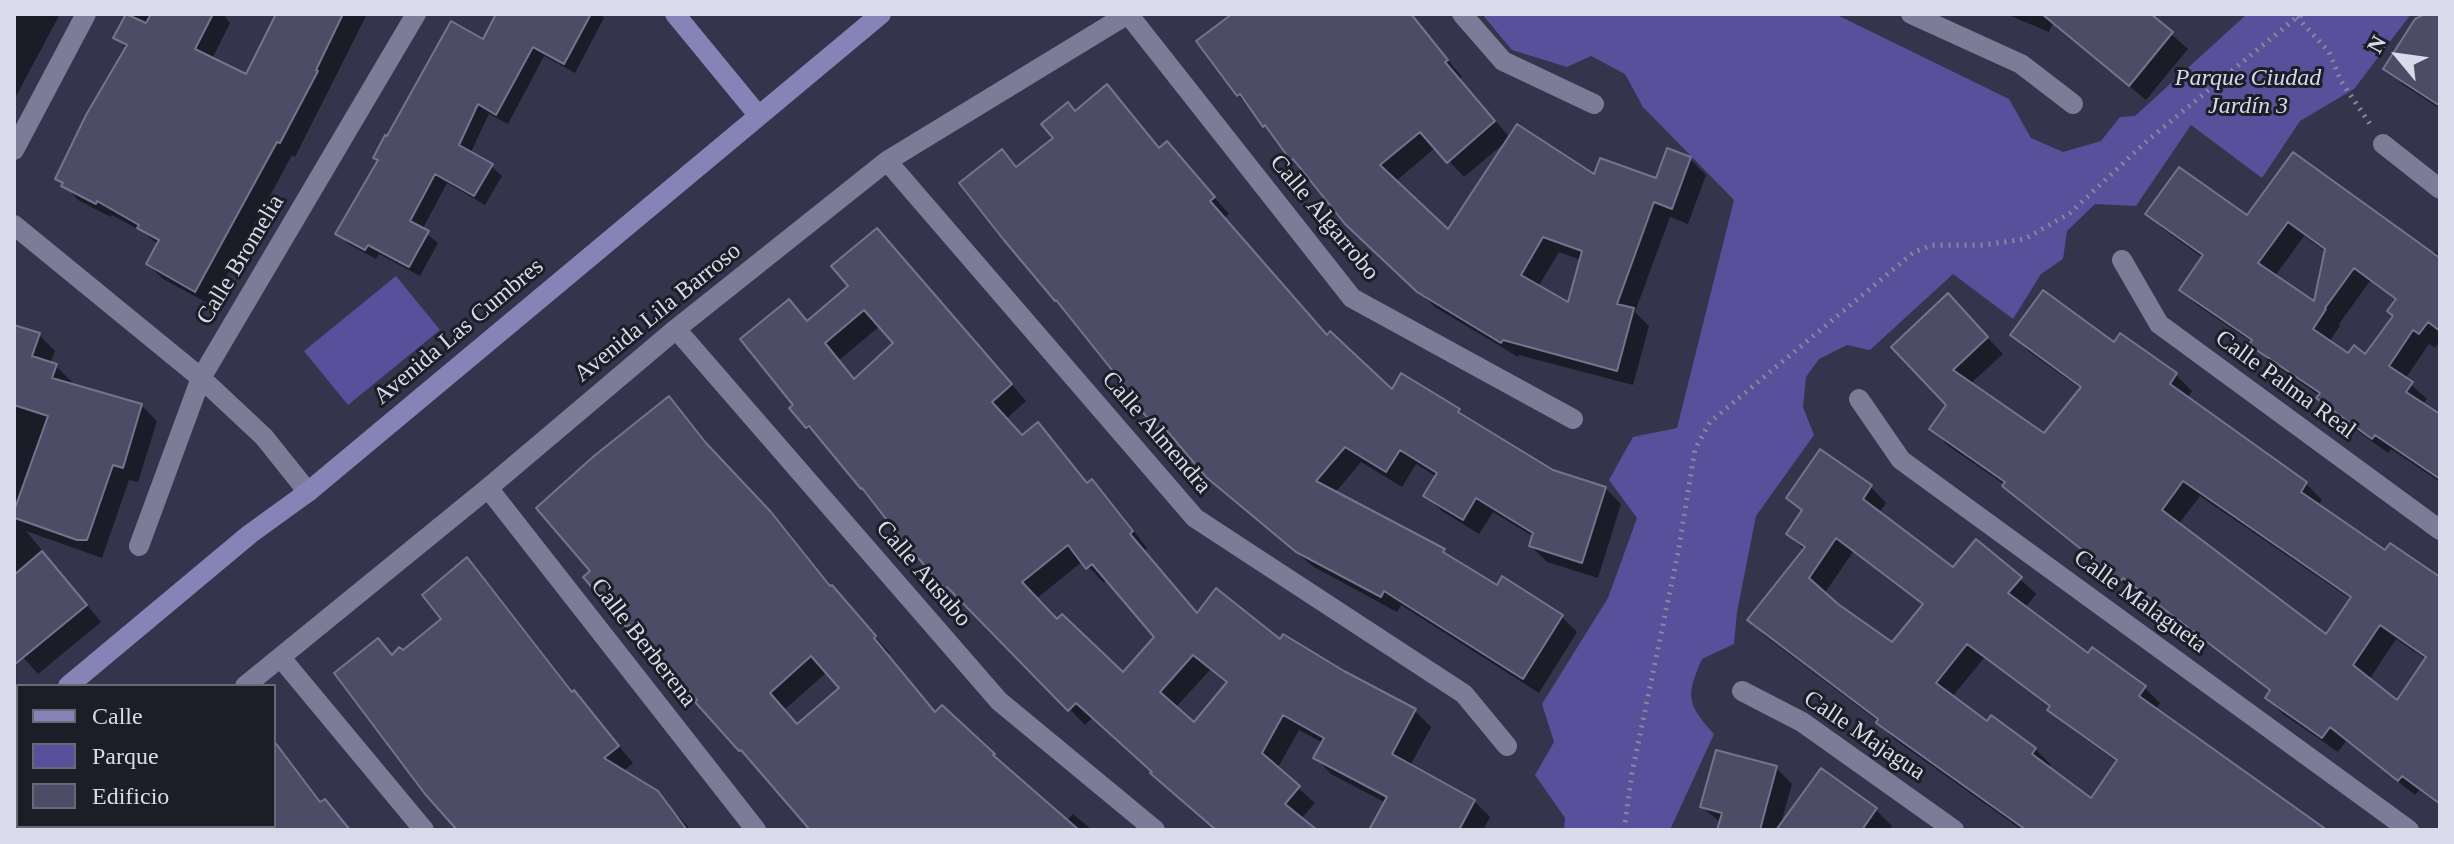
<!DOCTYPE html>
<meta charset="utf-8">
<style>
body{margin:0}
#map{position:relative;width:2454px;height:844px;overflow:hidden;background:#35344c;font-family:"Times New Roman",serif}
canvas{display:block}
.frame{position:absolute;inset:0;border:16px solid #dadaea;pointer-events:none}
.legend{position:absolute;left:16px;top:684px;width:260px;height:144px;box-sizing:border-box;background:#1d1d28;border:2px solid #696976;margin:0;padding:10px 14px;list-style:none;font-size:24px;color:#dadaea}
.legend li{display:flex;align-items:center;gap:16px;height:40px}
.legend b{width:40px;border:2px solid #696976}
.north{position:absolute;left:2358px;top:16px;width:80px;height:80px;-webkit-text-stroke:6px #1d1d28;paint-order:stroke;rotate:299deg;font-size:22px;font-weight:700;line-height:32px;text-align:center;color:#dadaea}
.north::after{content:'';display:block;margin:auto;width:28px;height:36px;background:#dadaea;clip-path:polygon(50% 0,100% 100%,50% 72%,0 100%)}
</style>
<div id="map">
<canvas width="2454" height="844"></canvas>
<div class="frame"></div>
<ul class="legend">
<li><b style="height:10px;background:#8684b6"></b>Calle</li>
<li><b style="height:22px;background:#58509b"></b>Parque</li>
<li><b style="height:22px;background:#4d4c66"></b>Edificio</li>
</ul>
<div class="north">N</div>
</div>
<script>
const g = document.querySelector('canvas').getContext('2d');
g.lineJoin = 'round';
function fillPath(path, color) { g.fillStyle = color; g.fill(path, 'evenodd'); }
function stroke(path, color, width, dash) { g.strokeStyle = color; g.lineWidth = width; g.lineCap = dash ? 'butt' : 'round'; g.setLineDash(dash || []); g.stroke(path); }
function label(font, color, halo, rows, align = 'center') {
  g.font = font + ' "Times New Roman",serif'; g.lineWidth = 6; g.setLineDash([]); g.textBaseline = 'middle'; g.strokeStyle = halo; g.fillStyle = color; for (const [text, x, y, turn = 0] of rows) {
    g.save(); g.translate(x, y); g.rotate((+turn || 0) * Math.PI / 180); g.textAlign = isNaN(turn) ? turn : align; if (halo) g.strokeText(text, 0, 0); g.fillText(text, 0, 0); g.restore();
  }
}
fillPath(new Path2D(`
 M1482 14H1835L2009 99 2031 138 2063 152 2101 141 2120 117 2135 116 2247 14H2411L2354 89 2300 121 2262 178 2191 125 2136 206 2095 204 2067 231 2063 259 2041 274 2013 319 1953 274 1870 350 1847 345 1819 359 1806 377 1803 407 1814 435 1756 516 1737 612 1734 644 1702 659C1686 696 1686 703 1714 734L1670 830H1564L1565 818 1535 775 1554 742 1542 704 1608 598 1637 518 1609 480 1633 437 1677 428 1734 200 1643 107 1625 74 1591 56 1567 67 1512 50Z
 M396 276 440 330 348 405 304 351Z`), '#58509b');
fillPath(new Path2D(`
 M14 14H60L14 100Z
 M129 14H223L230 23 212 59 247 77 278 14H367L295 157 292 155 211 305 163 279 148 264 159 245 143 232 112 215 111 217 78 200 57 178 127 49 116 38Z
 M499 14H600L604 18 575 73 544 56 508 124 489 114 470 154 491 166 502 176 485 205 447 183 422 230 438 243 420 276 379 254 376 259 348 244 338 233 379 162 375 157 484 41Z
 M1235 14H1410L1462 77 1460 79 1510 138 1595 177 1657 181 1690 159 1706 175 1688 224 1670 217 1635 312 1649 326 1633 385 1519 355 1518 357 1435 307 1364 240 1238 95ZM1508 140 1449 232 1395 182 1436 147 1464 177ZM1559 252 1581 260 1570 306 1538 287Z
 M2006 14H2057L2049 32Z
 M2065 14H2148L2188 49 2146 100 2073 40 2057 24Z
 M2430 14H2440V109L2402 84 2386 69Z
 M1107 87 1160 149 1182 160 1229 214 1224 218 1328 337 1392 392 1459 410 1469 421 1552 472 1605 488 1621 504 1598 578 1547 562 1531 546 1534 537 1493 512 1479 534 1442 511 1426 495 1437 477 1416 464 1402 487 1361 462 1335 493 1444 551 1453 560 1497 587 1561 616 1577 632 1539 693 1401 605 1397 612 1314 567 1224 493 1178 441 1175 443 1159 428 1120 382 1122 380 1002 152 1019 168 1056 139 1076 113Z
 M2294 155 2432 254 2435 251 2440 255V341L2435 348 2429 344 2405 379 2427 399 2422 405 2440 417V482L2391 449 2388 453 2333 413 2318 398 2320 396 2267 360 2253 343 2197 305 2181 290 2203 258 2163 229 2148 214 2247 218ZM2304 236 2326 252 2315 304 2275 276ZM2370 281 2397 301 2395 316 2366 356 2349 355 2329 342 2340 326 2339 324Z
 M893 246 1026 401 1006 419 1022 437 1038 424 1054 440 1089 484 1092 482 1108 498 1147 548 1144 551 1198 614 1281 642 1415 711 1431 727 1410 766 1474 801 1490 817 1483 830H1371L1386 803 1331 774 1316 758 1323 743 1299 730 1277 769 1315 803 1301 819 1314 830H1216L1093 717 1085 725 964 601 962 603 946 587 824 442 807 427 795 406 789 302 808 322ZM880 326 896 344 856 380 839 360ZM1083 561 1104 583 1107 580 1157 637 1123 675 1057 622 1036 599ZM1210 670 1228 684 1194 725 1175 708Z
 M1963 312 2003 354 1970 384 2044 436 2081 389 2028 351 2013 335 2115 345 2121 336 2176 375 2192 391 2187 398 2306 484 2322 500 2318 506 2386 552 2440 578V806L2419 790 2415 795 2346 741 2338 752 2283 714 2267 698 2271 692 2140 592 2138 595 2020 502 2005 485 1947 445 1932 429 1948 405 1894 347ZM2200 496 2352 600 2327 637 2178 525ZM2396 639 2427 660 2398 703 2369 680Z
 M14 327 39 335 55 351 50 364 56 366 72 382 71 385 141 405 157 421 138 482 129 480 102 558 26 531 101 622 38 674 14 647Z
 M669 399 685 415 722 462 787 530 836 593 890 653 888 655 937 713 942 708 1066 821 1073 814 1092 830H813L741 750 700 700 645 640 643 642 628 626 593 571ZM827 672 842 688 798 726 784 710Z
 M1871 487 1886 503 1879 513 1954 570 2020 579 2036 594 2025 608 2089 656 2145 688 2160 703 2155 711 2324 830H2022L1894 739 1878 723 1879 722 1765 636 1749 620 1805 551 1788 534 1803 512 1789 498ZM1853 552 1924 606 1892 645 1824 594ZM1984 658 2051 708 2050 710 2066 725 2117 762 2092 800 2048 768 2051 765 2035 749 1992 718 1987 724 1952 697Z
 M467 560 483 576 575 694 633 763 622 772 656 792 691 830H460L378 640 393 656 404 652 444 619Z
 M274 742 322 803 324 801 351 830H196L200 826H274Z
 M1776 768 1792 784 1780 827 1821 770 1876 810 1892 826 1889 830H1719L1721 823 1702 807Z
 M156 826H192L196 830H152Z`), '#0007');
const building = new Path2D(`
 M126 14 146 23 151 14H213L195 49 246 74 276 14H343L316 70 318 71 280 143 277 142 195 292 146 264 159 240 137 228 139 225 97 201 96 204 61 186 63 183 55 179 86 115 127 45 113 38Z
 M496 14H591L564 64 533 47 496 115 478 104 459 145 493 164 474 196 435 174 410 221 429 231 409 267 368 245 365 250 335 234 378 160 373 158 385 135 387 136 451 21 483 39Z
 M1232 14H1411L1448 60 1445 62 1495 121 1447 163 1420 132 1380 165 1448 229 1517 124 1594 174 1600 158 1656 178 1667 148 1691 157 1672 209 1654 202 1617 304 1634 308 1617 371 1503 340 1501 343 1417 292 1345 224 1293 159 1291 161 1265 125 1263 127 1240 94 1237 96 1196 41ZM1543 237 1582 251 1568 302 1521 275Z
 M2042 14H2151L2173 32 2129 86Z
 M2425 14H2440V106L2383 69 2415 19Z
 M1107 84 1159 148 1167 141 1215 197 1210 201 1327 335 1330 331 1392 389 1401 373 1460 409 1458 412 1553 470 1606 487 1582 563 1529 546 1533 533 1476 498 1463 520 1423 496 1437 473 1400 450 1386 472 1345 447 1316 481 1445 549 1443 552 1497 585 1502 576 1563 615 1523 679 1384 591 1381 597 1296 552 1206 477 1162 425 1157 429 1117 382 1120 380 1056 300 1055 301 1003 239 959 183 1002 149 1016 167 1053 138 1041 124 1068 102 1075 111Z
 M2293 152 2440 258V331L2428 322 2419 334 2413 330 2389 366 2413 382 2406 392 2440 414V479L2375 435 2372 439 2316 398 2320 393 2249 345 2252 340 2179 290 2203 255 2145 214 2179 167 2247 215ZM2288 222 2325 249 2314 301 2258 263ZM2354 268 2396 299 2387 311 2393 316 2365 354 2354 345 2348 353 2313 329 2326 309 2325 308Z
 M877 228 1012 384 992 402 1022 435 1038 422 1087 483 1092 479 1133 531 1130 534 1197 613 1216 588 1280 639 1283 634 1344 671 1416 709 1392 754 1475 800 1459 830H1369L1387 797 1313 758 1324 738 1283 715 1262 753 1300 786 1285 804 1317 830H1216L1150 773 1152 772 1076 703 1068 711 947 587 945 589 900 537 862 488 861 489 809 426 806 428 789 408 793 405 740 339 789 299 807 321 848 286 831 266ZM864 310 893 343 854 379 825 343ZM1068 545 1086 569 1092 564 1154 637 1123 672 1062 614 1057 619 1022 582ZM1193 655 1227 682 1194 722 1160 692Z
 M2043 290 2114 342 2120 333 2177 373 2170 384 2307 482 2301 492 2385 550 2390 543 2440 577V804L2402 776 2398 781 2330 727 2322 738 2265 698 2270 690 2123 578 2121 581 2002 486 2005 482 1929 429 1946 405 1891 347 1948 293 1988 337 1953 370 2044 433 2081 387 2010 335ZM2183 481 2351 597 2326 634 2162 510ZM2380 625 2426 657 2397 700 2353 665Z
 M14 325 40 333 32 356 57 364 52 378 142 404 123 468 113 465 87 540H77L15 518V508L48 416 14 405Z
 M669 396 706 443 771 512 830 586 832 585 876 636 874 638 935 712 942 705 995 754 993 755 1079 830H810L741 750 739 751 695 702 697 700 629 625 626 627 583 577 590 571 536 508 594 456ZM811 656 839 688 797 724 770 693Z
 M1820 449 1872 485 1863 499 1953 567 1976 539 2022 577 2008 593 2088 653 2092 647 2146 686 2139 696 2327 830H2026L1876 723 1878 719 1747 620 1805 547 1786 534 1802 510 1786 498ZM1836 538 1923 604 1892 642 1838 604 1809 578ZM1967 644 2050 706 2047 710 2117 760 2091 798 2032 754 2036 748 1991 715 1987 721 1936 683Z
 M42 551 87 605 14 665V575Z
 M467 557 572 692 574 690 619 746 604 758 658 791 687 830H457L425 794 334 673 378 638 392 655 399 647 403 650 441 619 422 595Z
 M274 741 320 802 325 799 350 830H274Z
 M1716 750 1777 766 1760 830H1717L1722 813 1700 807Z
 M1821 768 1877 808 1862 830H1776Z`);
fillPath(building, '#4d4c66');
stroke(building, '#74748f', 2);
stroke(new Path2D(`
 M2297 17 2329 52 2341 81 2370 124
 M1624 830 1632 773 1678 553 1695 449 1710 422 1914 252 1932 245H1983L2025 239 2070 213 2148 140 2297 17 2306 14`), '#88879b', 5, [2, 6]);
stroke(new Path2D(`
 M1128 14 1352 298 1573 419
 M1462 14 1503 61 1594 104
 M1911 14 2021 64 2073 104
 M2383 144 2440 189
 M14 150 86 14
 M887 161 1195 518 1464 694 1507 746
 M14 225 201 378 264 437 308 492
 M2122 260 2159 324 2440 530
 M676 329 999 701 1155 830
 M1859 399 1901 460 2409 830
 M488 488 756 830
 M139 546 201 378 416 14
 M281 658 424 830
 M245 686 488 488 676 329 887 161 1128 14
 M1742 691 1802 722 1954 830
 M66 830 71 826`), '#7c7c98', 20);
stroke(new Path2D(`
 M675 14 758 115
 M68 686 250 534 308 492 881 14
 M14 733 18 730`), '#8684b6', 20);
label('italic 24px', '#d7d7ee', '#1d1d28', [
 ["Parque Ciudad",2248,79],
 ["Jardín 3",2248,107]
]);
label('24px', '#dadaea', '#1d1d28', [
 ["Calle Algarrobo",1324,218,50],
 ["Calle Bromelia",241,260,-59],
 ["Avenida Lila Barroso",658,313,-39],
 ["Avenida Las Cumbres",459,332,-40],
 ["Calle Palma Real",2285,385,36],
 ["Calle Almendra",1156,433,49],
 ["Calle Ausubo",923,574,49],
 ["Calle Malagueta",2140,602,36],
 ["Calle Berberena",643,643,52],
 ["Calle Majagua",1864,736,34]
]);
</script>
